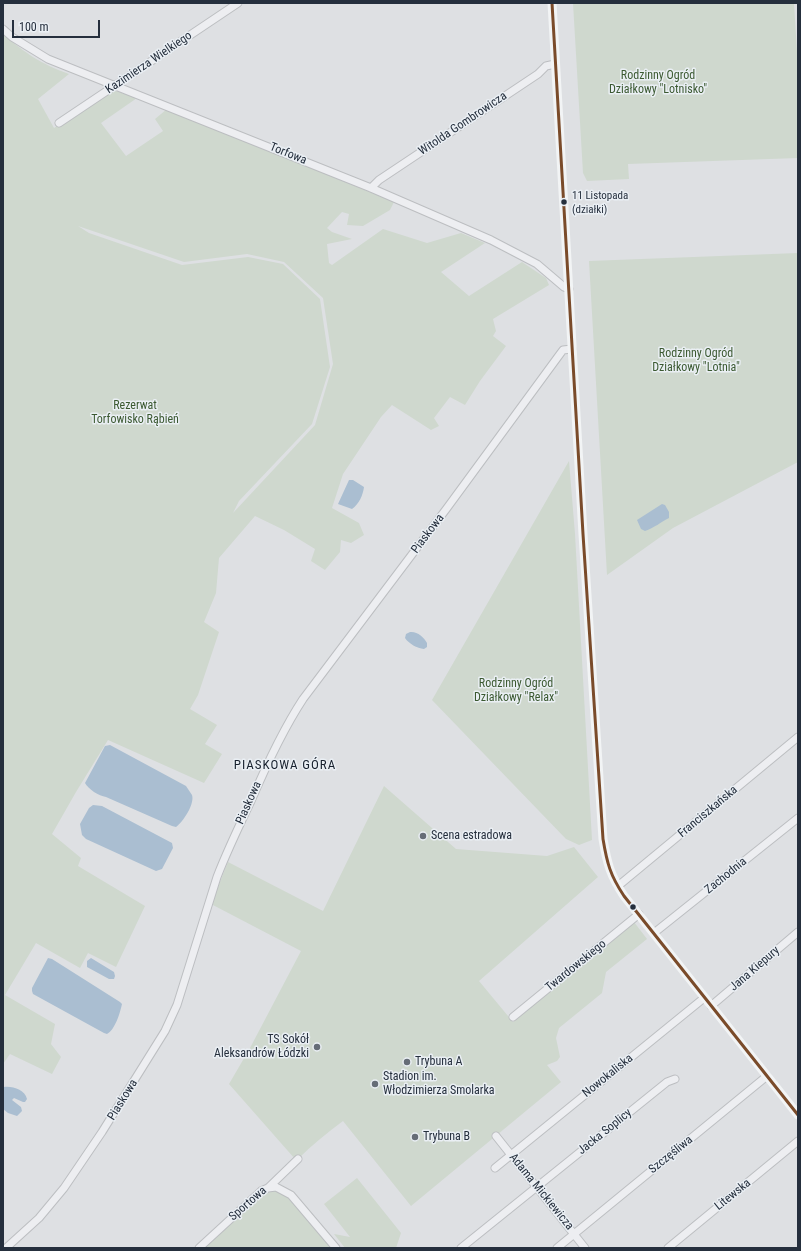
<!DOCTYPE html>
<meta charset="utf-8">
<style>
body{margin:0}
#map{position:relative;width:801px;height:1251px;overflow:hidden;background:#dee0e3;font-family:"Roboto Condensed",sans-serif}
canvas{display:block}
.frame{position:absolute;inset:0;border:4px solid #252f3d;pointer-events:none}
.scale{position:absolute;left:12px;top:20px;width:88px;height:18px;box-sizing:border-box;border:2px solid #252f3d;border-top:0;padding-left:5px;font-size:12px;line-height:14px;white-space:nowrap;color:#252f3d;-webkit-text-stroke:3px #eaeff4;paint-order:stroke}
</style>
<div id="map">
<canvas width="801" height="1251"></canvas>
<div class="frame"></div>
<div class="scale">100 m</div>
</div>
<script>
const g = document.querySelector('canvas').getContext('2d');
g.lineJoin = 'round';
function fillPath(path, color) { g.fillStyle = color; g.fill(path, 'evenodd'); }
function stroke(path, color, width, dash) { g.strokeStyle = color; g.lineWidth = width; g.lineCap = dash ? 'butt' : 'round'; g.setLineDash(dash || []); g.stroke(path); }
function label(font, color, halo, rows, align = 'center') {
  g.font = font + ' "Roboto Condensed",sans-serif'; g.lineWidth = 3; g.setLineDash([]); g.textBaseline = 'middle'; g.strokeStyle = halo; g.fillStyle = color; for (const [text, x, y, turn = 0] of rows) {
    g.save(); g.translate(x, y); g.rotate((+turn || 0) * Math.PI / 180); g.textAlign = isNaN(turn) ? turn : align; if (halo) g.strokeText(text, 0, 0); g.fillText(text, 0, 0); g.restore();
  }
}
fillPath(new Path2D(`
 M573 3H794L798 68V158L628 164 629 179 587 181 583 173Z
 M3 34C25 53 41 64 69 74L38 99 54 128 113 90 137 98 101 123 126 156 163 131 155 119 167 109 394 202 390 210 363 226 347 225 349 214 342 212 327 228 332 232 352 239 327 244 329 263 332 265 383 229 427 243 461 233 485 243 441 272 469 296 522 262 546 278 549 285 493 319 496 331 493 336 506 346 480 381 465 405 450 397 434 418 439 426 431 430 392 405 381 417 343 474 332 508 359 523 364 535 351 543 341 540 340 552 325 570 311 561 315 549 284 530 255 516 219 558 216 593 204 622 219 632 198 695 190 709 217 725 205 744 222 754 204 783 108 740 76 792 52 834 81 858 78 866 145 906 116 967 88 953 80 968 36 943 5 995 55 1024 51 1044 61 1057 52 1074 10 1054 3 1064ZM78 226 184 262 247 254 284 262 323 298 333 364 315 425 233 513 239 501 312 424 330 367 320 299 283 264 248 257 182 265 89 233Z
 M798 253V462L673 528 607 575 589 261Z
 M569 461 575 534 592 840 579 845 566 839 432 700Z
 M384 786 456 849 547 856 574 847 598 877 479 981 513 1022 634 922 647 939 606 972 602 993 559 1028 556 1038 560 1057 557 1061 547 1065 561 1082 411 1206 343 1121C327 1133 312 1145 298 1159H295L229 1084 250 1048 301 951 211 904 228 862 323 911Z
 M357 1178 401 1233 396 1248H345L334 1234 350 1237 324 1204Z
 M268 1188 283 1190 332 1248H203Z`), '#cfd8ce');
fillPath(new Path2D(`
 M349 480H353L364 487C363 495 359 504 352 509L338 504Z
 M662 504 665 505 669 512V518C661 522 654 528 645 531L641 529 637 520Z
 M410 632C417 631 424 637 427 643V647L424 649C417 648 409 644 405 638L406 634Z
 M110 745 186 786C188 789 190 792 192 795 195 804 183 822 176 827L172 826 106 797C99 796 88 789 85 783L105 746Z
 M93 805 102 806 172 843 173 848 162 869 156 871 86 839 82 835 80 824 89 808Z
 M48 958 52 959 120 1002 122 1004C120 1013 115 1030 107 1034L104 1033 33 994 32 991V988Z
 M91 958 114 972 115 976 114 979H109L87 967V961Z
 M4 1087C13 1086 25 1090 27 1099L25 1102H23L14 1098 12 1100 21 1107 22 1111 17 1116 8 1113 3 1109V1091Z`), '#aabed1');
const street = new Path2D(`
 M3 29 12 37 48 59 371 188 491 240 537 264 564 287 569 289
 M59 123 238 3
 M371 188 379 180 538 74 546 66 555 64
 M618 886 798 737
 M654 933 798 818
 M711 1006 798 932
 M513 1017 639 914
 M496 1136 585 1248
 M495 1168 704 998
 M268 1188 276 1187 291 1195 336 1248
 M6 1248 39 1218 64 1188 102 1132 165 1031 177 1005 217 877C227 851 239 826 251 801 266 766 282 731 303 699L447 508 560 354 563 350 572 349
 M199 1248 261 1191 268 1188 298 1159
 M461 1248 667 1082 675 1079
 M557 1248 767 1076
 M668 1248 798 1141`);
stroke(street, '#bcbec1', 9);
stroke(street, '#edeef1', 7);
stroke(new Path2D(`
 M552 3 583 534 603 839C607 863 610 875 624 896L798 1115`), '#f2f4f5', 9);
stroke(new Path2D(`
 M552 3 583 534 603 839C607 863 610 875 624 896L798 1115`), '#7a4b2a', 3);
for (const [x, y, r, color] of [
 [564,202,3.5,"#252f3d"],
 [423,836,4,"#666d77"],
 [633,907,3.5,"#252f3d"],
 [317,1047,4,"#666d77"],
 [407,1062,4,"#666d77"],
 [375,1084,4,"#666d77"],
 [415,1137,4,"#666d77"]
]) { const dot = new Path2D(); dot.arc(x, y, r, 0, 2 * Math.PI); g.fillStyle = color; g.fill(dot); stroke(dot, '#eaeff4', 1.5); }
label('11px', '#252f3d', '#eaeff4', [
 ["11 Listopada",572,196],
 ["(działki)",572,210]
], 'left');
label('12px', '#252f3d', '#eaeff4', [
 ["Kazimierza Wielkiego",149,63,-34],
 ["Witolda Gombrowicza",463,124,-34],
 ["Torfowa",288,154,22],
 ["Piaskowa",428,534,-53],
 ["Piaskowa",249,803,-66],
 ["Franciszkańska",708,812,-40],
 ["Zachodnia",726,876,-39],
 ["Twardowskiego",576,966,-39],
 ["Jana Kiepury",755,969,-41],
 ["Nowokaliska",608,1076,-39],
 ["Piaskowa",123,1100,-58],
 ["Jacka Soplicy",605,1132,-39],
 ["Szczęśliwa",671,1155,-39],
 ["Adama Mickiewicza",541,1192,51],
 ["Litewska",733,1195,-39],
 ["Sportowa",248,1204,-41]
]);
label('12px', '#3b5931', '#eaeff4', [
 ["Rodzinny Ogród",658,76],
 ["Działkowy \"Lotnisko\"",658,90],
 ["Rodzinny Ogród",696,354],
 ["Działkowy \"Lotnia\"",696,368],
 ["Rezerwat",135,406],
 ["Torfowisko Rąbień",135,420],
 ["Rodzinny Ogród",516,684],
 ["Działkowy \"Relax\"",516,698]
]);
label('12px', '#252f3d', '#eaeff4', [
 ["Scena estradowa",431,836],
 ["TS Sokół",309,1040,"right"],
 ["Aleksandrów Łódzki",309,1054,"right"],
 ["Trybuna A",415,1062],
 ["Stadion im.",383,1077],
 ["Włodzimierza Smolarka",383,1091],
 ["Trybuna B",423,1137]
], 'left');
g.letterSpacing = '1px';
label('13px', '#17202d', '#eaeff4', [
 ["PIASKOWA GÓRA",285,766]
]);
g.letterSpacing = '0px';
</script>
